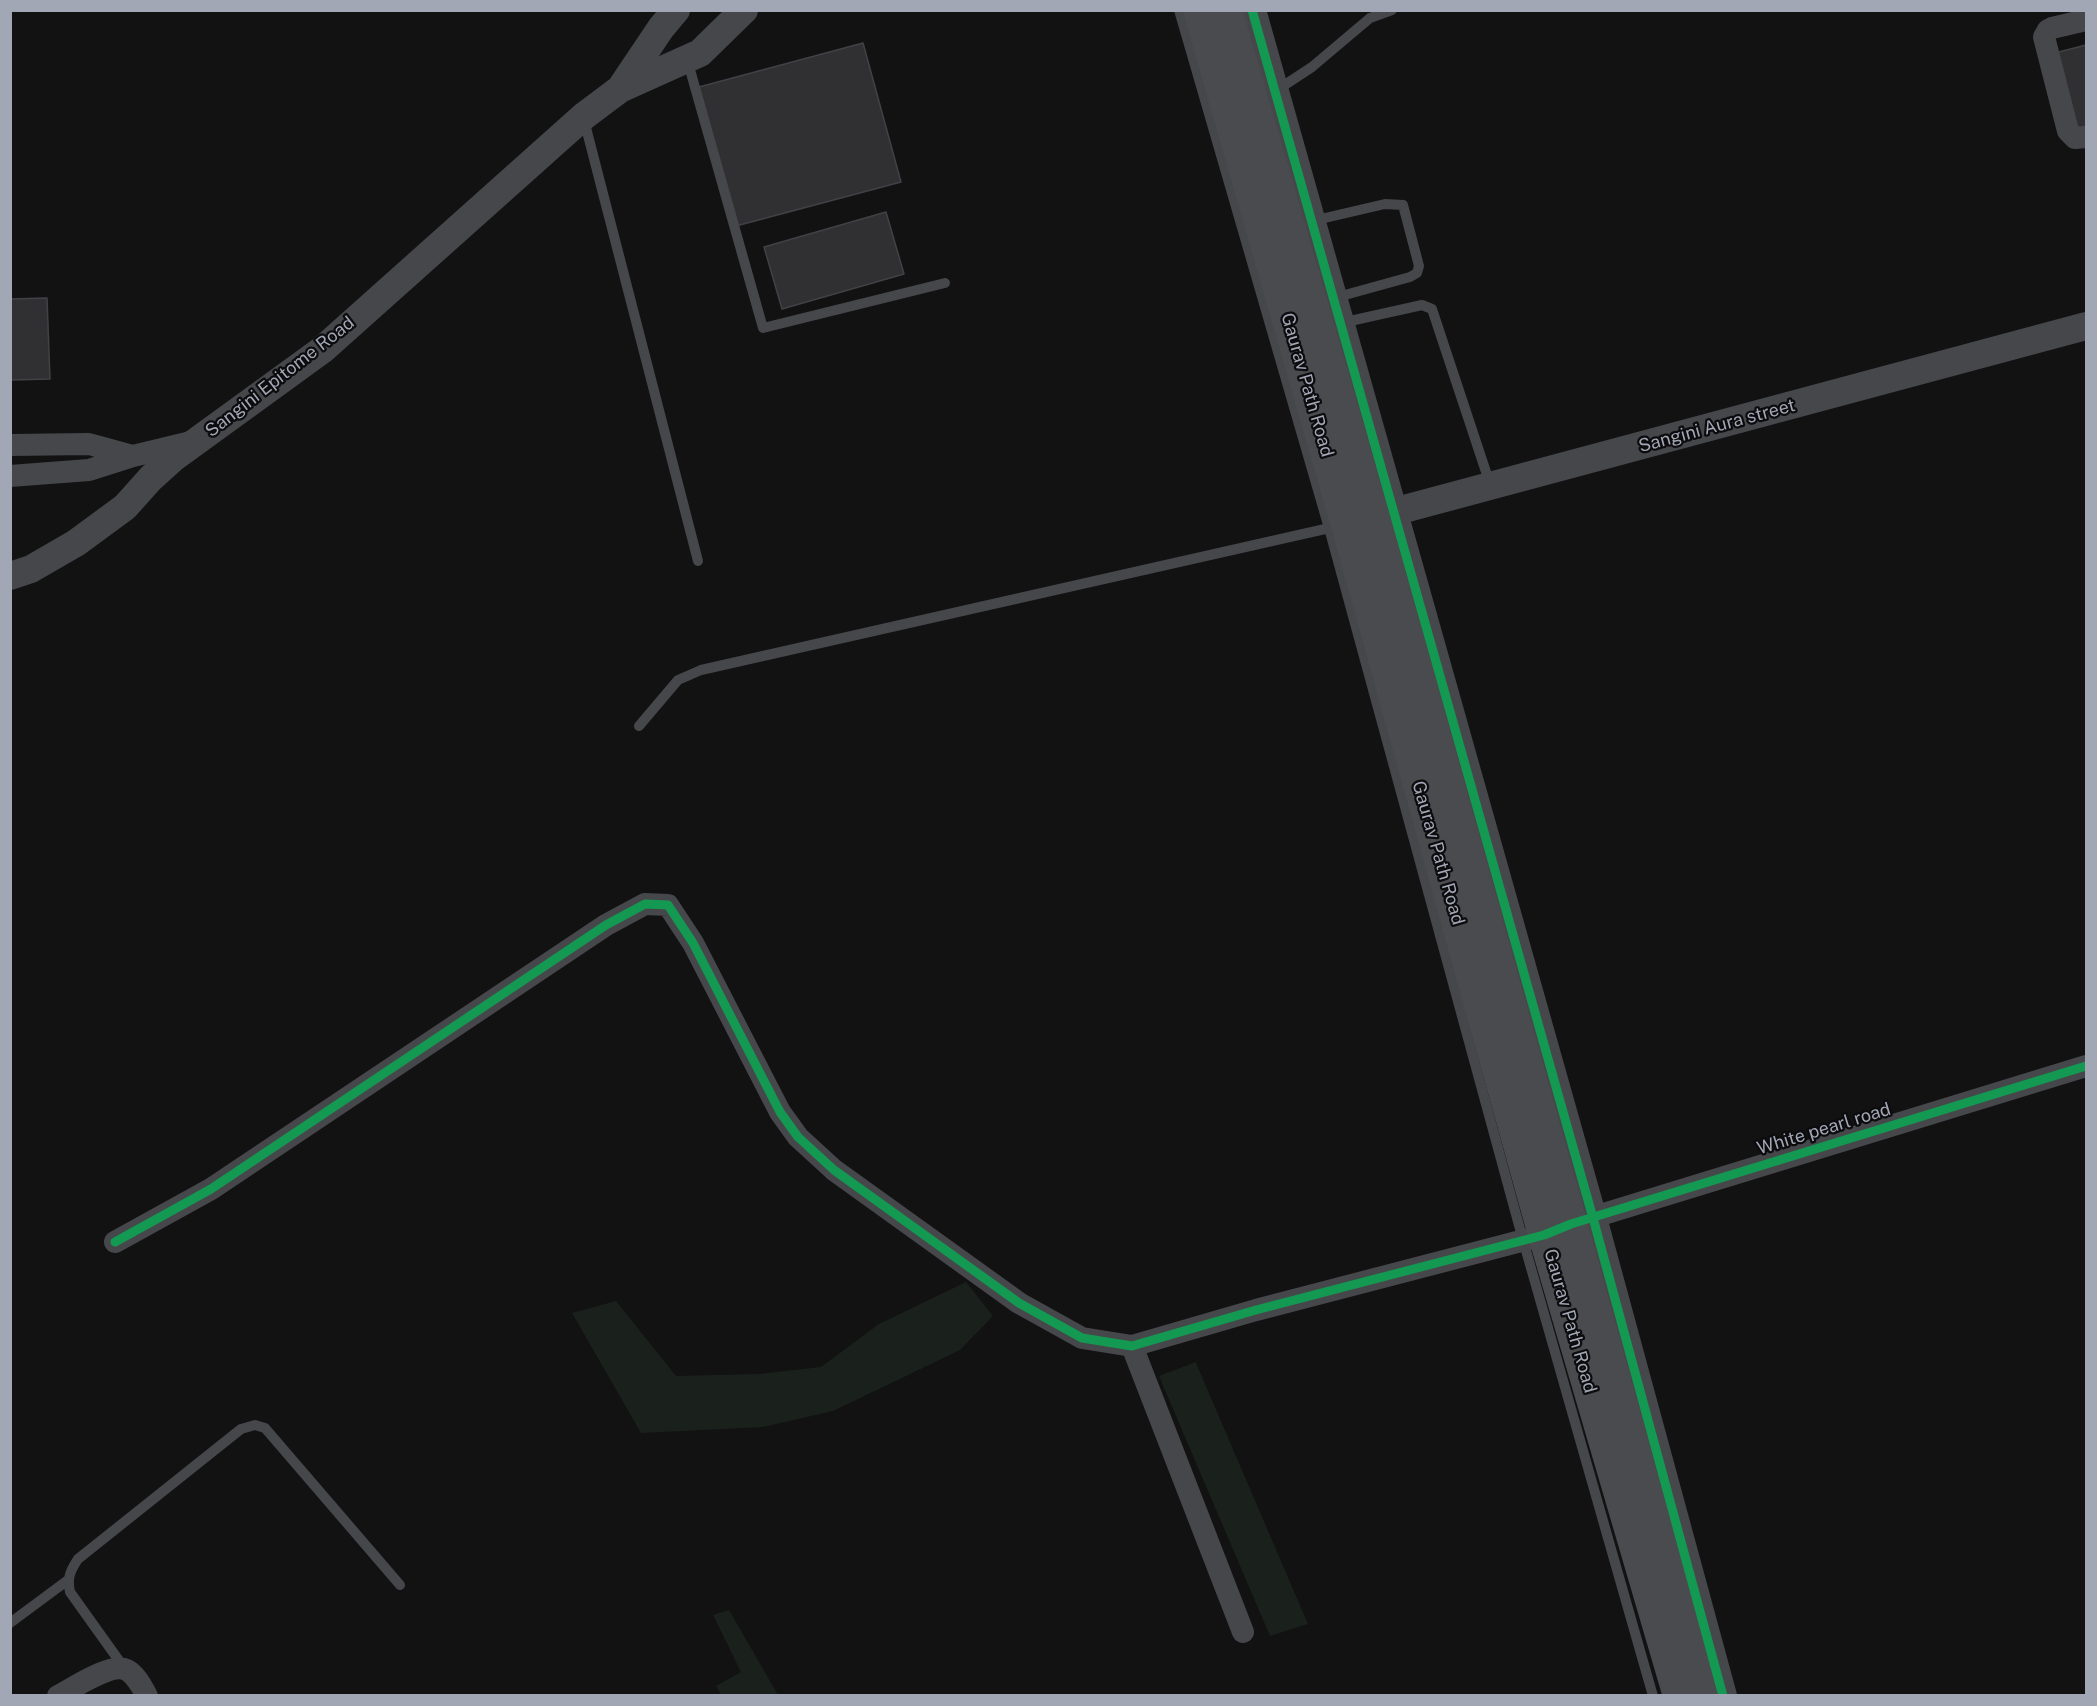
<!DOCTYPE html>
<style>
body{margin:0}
#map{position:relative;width:2097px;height:1706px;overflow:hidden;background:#121212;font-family:"Public Sans",sans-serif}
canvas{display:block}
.frame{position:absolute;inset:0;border:12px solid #a2a7b5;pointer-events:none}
</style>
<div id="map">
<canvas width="2097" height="1706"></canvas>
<div class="frame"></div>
</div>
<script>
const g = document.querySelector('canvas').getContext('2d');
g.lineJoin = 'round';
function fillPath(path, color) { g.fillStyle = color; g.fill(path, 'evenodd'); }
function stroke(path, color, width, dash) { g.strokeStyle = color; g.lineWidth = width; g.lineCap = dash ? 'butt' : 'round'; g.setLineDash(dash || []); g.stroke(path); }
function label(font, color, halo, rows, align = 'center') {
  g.font = font + ' "Public Sans",sans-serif'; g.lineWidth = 4.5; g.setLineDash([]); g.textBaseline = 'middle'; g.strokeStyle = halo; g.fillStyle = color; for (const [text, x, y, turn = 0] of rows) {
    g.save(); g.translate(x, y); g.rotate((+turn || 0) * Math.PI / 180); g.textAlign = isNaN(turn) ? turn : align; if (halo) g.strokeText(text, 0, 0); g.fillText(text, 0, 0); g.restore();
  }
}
fillPath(new Path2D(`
 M966 1282 993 1316 960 1350 833 1411 763 1427 641 1433 572 1313 616 1301 676 1376 759 1374 821 1367 879 1324Z
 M1196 1362V1363L1308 1624 1270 1636 1159 1376Z
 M729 1610 778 1695H721L716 1686 741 1672 713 1615Z`), '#1a211c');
const building = new Path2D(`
 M863 43 901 182 736 226 699 87Z
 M2086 45V126L2072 130 2051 54Z
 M886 212 904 274 782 309 764 247Z
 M47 298 50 379 10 380V299Z`);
fillPath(building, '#303032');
stroke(building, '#404246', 1.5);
stroke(new Path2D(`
 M1179 10 1329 528 1523 1240 1653 1696
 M687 59 763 328 945 283
 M1277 90 1312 67 1370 18 1392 10
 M584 120 698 561
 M1312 221 1385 204 1403 205 1419 266 1417 273 1410 277 1334 298
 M1341 323 1422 305 1432 309 1490 484
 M639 726 678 680 701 670 1334 527
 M10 1623 68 1580
 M125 1669 70 1592C67 1578 70 1571 78 1559L241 1429 255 1425 265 1428 400 1585`), '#46474b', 10);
stroke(new Path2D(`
 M2086 20 2052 28 2048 30 2044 37 2068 131 2075 138 2086 137
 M10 445 89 444 133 456
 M10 476 89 470 133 456 191 442
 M115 1242 211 1189 606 925 645 904 668 905 693 943 780 1112 798 1137 834 1170 1019 1303 1082 1338 1132 1346 1256 1310 1544 1235 1571 1224 2086 1066
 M1132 1346 1243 1632
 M58 1696C73 1688 112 1662 127 1670 136 1675 142 1687 147 1696`), '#46474b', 22);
stroke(new Path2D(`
 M1252 10 1593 1218 1723 1696
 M620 89 661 28 676 10
 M1378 516 2086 326
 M10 576 31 569 76 543 125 507 151 478 172 459 322 350 584 116 620 89 700 53 744 10`), '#46474b', 28);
stroke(new Path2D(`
 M1199 10 1347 525 1544 1235 1679 1696
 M1226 10 1374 518 1703 1696`), '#4a4b4f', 32);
stroke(new Path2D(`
 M1252 10 1593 1218 1723 1696
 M115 1242 211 1189 606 925 645 904 668 905 693 943 780 1112 798 1137 834 1170 1019 1303 1082 1338 1132 1346 1256 1310 1544 1235 1571 1224 2086 1066`), '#139951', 9);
label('18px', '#a2a7b5', '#0c0c0e', [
 ["Sangini Epitome Road",280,377,-38],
 ["Gaurav Path Road",1307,385,74],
 ["Sangini Aura street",1717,426,-15],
 ["Gaurav Path Road",1438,853,74],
 ["White pearl road",1824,1129,-17],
 ["Gaurav Path Road",1570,1321,74]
]);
</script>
